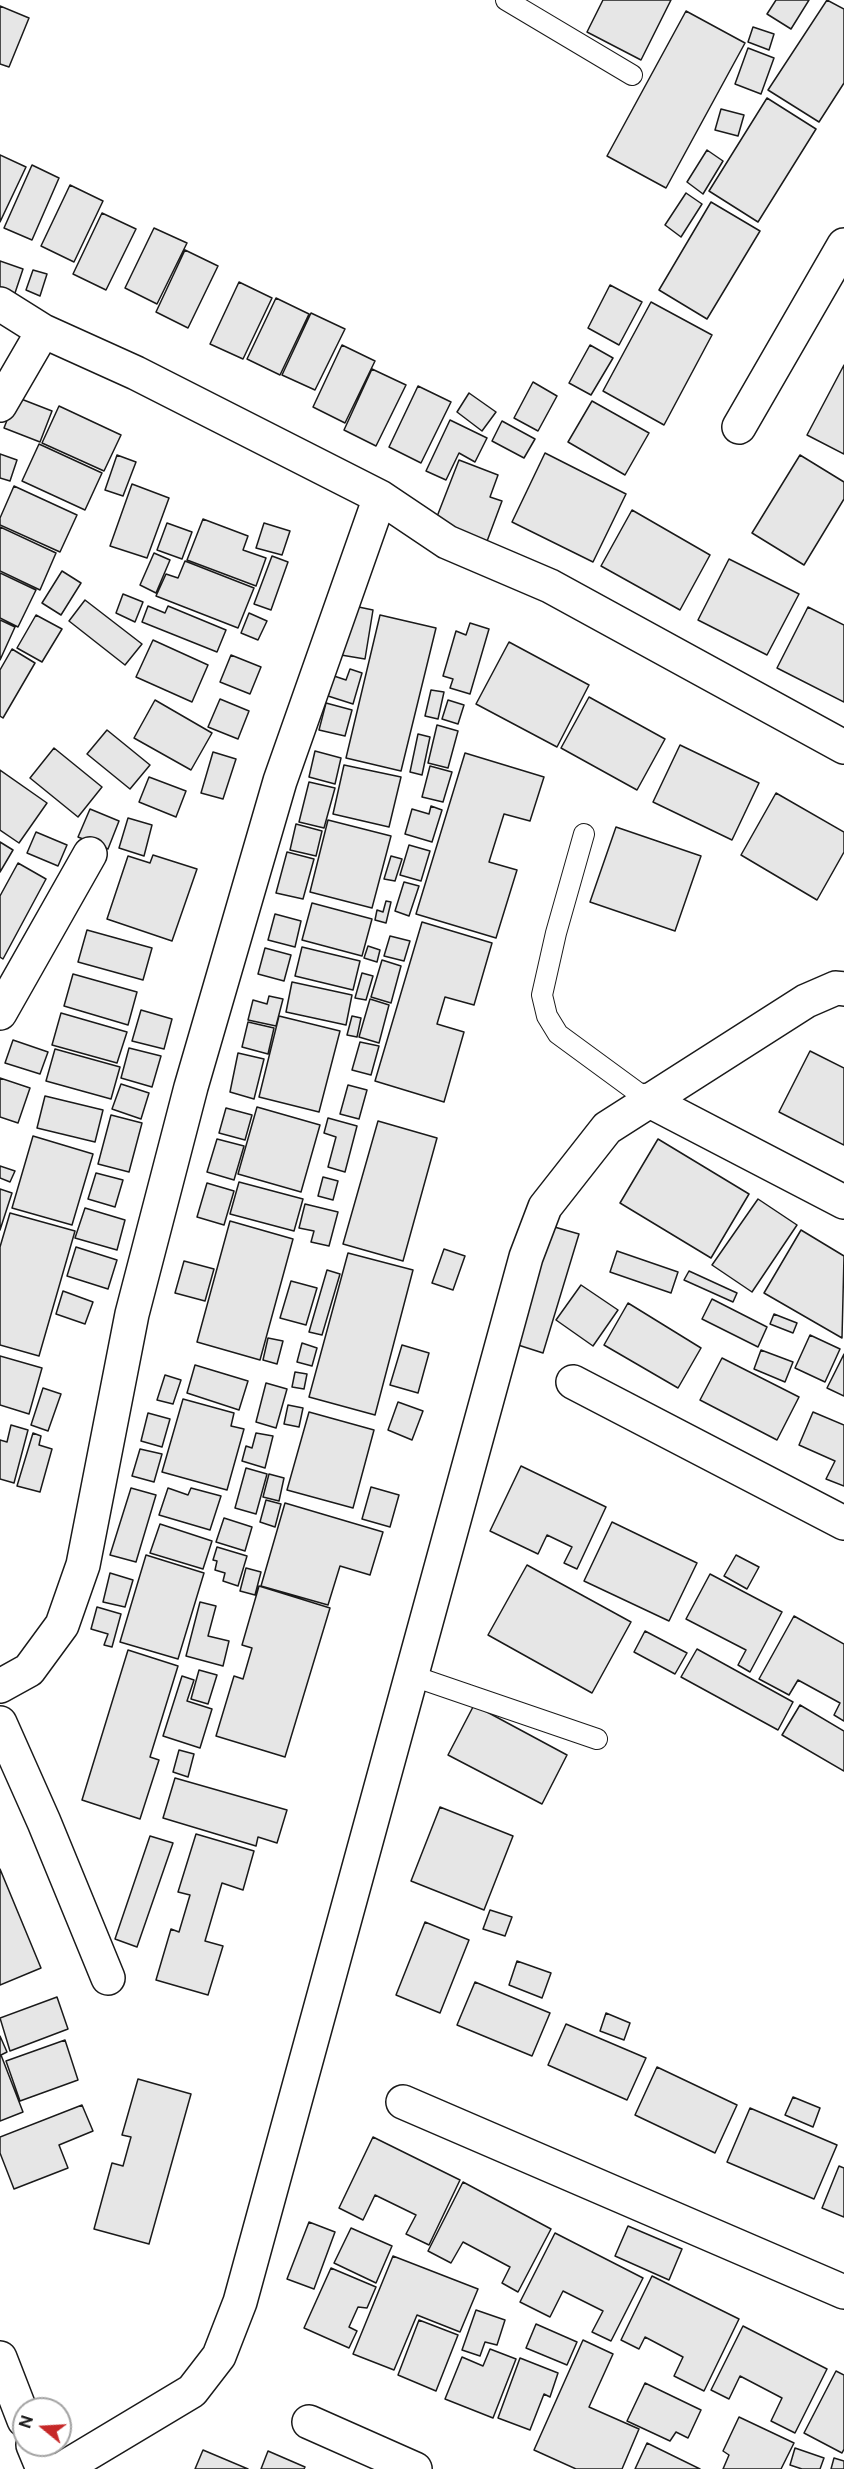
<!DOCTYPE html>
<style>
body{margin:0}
#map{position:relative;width:844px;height:2469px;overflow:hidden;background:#fff;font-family:"Public Sans",sans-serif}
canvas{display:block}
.north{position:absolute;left:12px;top:2397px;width:60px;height:60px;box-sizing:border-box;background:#fff;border:2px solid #a3a3a3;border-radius:50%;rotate:288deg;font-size:16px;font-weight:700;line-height:24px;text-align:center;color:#1a1a1a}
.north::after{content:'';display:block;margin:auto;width:21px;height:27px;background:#c62828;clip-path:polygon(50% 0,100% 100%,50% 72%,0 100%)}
</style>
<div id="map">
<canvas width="844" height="2469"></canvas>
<div class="north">N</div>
</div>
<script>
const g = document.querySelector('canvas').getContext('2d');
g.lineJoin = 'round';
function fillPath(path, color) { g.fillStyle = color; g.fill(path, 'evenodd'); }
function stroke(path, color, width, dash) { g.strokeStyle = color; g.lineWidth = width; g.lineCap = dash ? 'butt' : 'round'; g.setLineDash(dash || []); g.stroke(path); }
const building = new Path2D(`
 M603 0H671L641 60 587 32Z
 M776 0H809L791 29 767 14Z
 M827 0 844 9V83L819 122 768 90Z
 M0 6 29 18 9 67 0 64Z
 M686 11 745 43 666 188 607 156Z
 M753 27 774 34 769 50 748 42Z
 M748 48 774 58 761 94 735 84Z
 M767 98 816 129 758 222 709 191Z
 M721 109 744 115 738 136 715 130Z
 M707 150 723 161 703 194 687 182Z
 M0 155 26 167 0 222Z
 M32 165 59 178 32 240 4 228Z
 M70 185 103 201 74 262 41 246Z
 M686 193 702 204 681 237 665 225Z
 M711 202 760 231 707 319 659 290Z
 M102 213 136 229 106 290 73 274Z
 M154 228 187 243 157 304 125 288Z
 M185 250 218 266 188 328 156 312Z
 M0 261 23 269 14 296 0 291Z
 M33 270 47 274 40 296 26 290Z
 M239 282 272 298 243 359 210 344Z
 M610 285 642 302 619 345 588 328Z
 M276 298 309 314 280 375 247 359Z
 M651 302 712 335 664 425 603 391Z
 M311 313 345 329 315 390 282 375Z
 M342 345 375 361 345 423 313 407Z
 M590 345 613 358 591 395 569 383Z
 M844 365V454L807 435Z
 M372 369 406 385 376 446 344 430Z
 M533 382 557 396 538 431 514 418Z
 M418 386 451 402 421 463 389 447Z
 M469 393 496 412 482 431 457 412Z
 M16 397 52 411 40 442 4 428Z
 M592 401 649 433 625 475 568 442Z
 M59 406 121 435 104 471 42 443Z
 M450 420 487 438 475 462 459 453 446 480 426 471Z
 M502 421 535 439 524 458 492 441Z
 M39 444 102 473 85 510 22 481Z
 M545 453 626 494 593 562 512 522Z
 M0 454 17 460 10 481 0 478Z
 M117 455 136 462 123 496 105 490Z
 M800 455 844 482V499L804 565 752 533Z
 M459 460 498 475 490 497 502 501 483 552 431 532Z
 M132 484 169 498 147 558 110 546Z
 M14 486 77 515 60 552 0 525V518Z
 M632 510 710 555 680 610 601 566Z
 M203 519 248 536 243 550 266 558 256 586 187 560Z
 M167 523 192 532 182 559 157 550Z
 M264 523 290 531 282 555 256 548Z
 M0 527 56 553 40 590 0 571Z
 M154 553 170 560 156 593 140 585Z
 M272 556 288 562 271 610 254 604Z
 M729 559 799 594 767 655 698 620Z
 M185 561 254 588 238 628 156 596 166 574 178 578Z
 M62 571 81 583 61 615 42 603Z
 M0 573 36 590 18 627 0 618Z
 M123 594 143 602 135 622 116 613Z
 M85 600 142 644 125 665 69 621Z
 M349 605 373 610 365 659 341 655Z
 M148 606 165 613 168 606 226 630 217 652 142 622Z
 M808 607 844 625V702L777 668Z
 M249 613 267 621 258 640 241 633Z
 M36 615 62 629 42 662 17 648Z
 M380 615 436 628 401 771 346 758Z
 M0 620 15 627 0 660Z
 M470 623 489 629 470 694 450 688 453 679 443 676 456 631 466 635Z
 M153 640 208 665 192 702 136 677Z
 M509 642 589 685 557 747 476 704Z
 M12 649 35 663 3 718 0 716V670Z
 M231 655 261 667 250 694 220 682Z
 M350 669 362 673 353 704 328 696 334 676 346 680Z
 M431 690 444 692 438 719 425 716Z
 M589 697 665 739 637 790 561 748Z
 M220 699 249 711 238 739 208 727Z
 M155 700 212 733 191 770 134 738Z
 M448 700 464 705 458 724 442 719Z
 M326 703 352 710 345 736 319 730Z
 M437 725 458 731 448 768 428 763Z
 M107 730 150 765 130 789 87 754Z
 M418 734 430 737 422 775 410 772Z
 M680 745 759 783 732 840 653 802Z
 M54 748 102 787 78 817 30 778Z
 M315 751 341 758 335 784 309 777Z
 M213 752 236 759 223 799 201 793Z
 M465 753 544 777 530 821 504 814 489 862 517 870 496 938 416 914Z
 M344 765 401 777 389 827 333 814Z
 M430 766 452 772 443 802 422 797Z
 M0 770 47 803 19 843 0 830Z
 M149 777 186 791 176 817 139 802Z
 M309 782 335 788 324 828 299 822Z
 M776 793 844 832V852L817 900 741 855Z
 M431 806 442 810 432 842 405 834 412 809 429 814Z
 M90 809 119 821 108 849 78 837Z
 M128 818 152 825 144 856 119 848Z
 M328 820 391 836 372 908 310 892Z
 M296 824 322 831 316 856 290 850Z
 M616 827 701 856 675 931 590 902Z
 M36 832 67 845 58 866 27 853Z
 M0 842 13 850 0 872Z
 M409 845 430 851 421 881 400 875Z
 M287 852 314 859 303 899 276 893Z
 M153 855 197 869 172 941 107 919 128 856 150 863Z
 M391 856 402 859 395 881 384 879Z
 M18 863 46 879 3 959 0 957V896Z
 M404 882 419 886 409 916 395 911Z
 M386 901 391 902 386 923 375 920 377 910 383 912Z
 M312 903 372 919 362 956 302 940Z
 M275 914 301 921 295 947 268 940Z
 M422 922 492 943 474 1005 445 997 437 1024 464 1032 444 1102 375 1081Z
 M87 930 152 948 143 980 78 962Z
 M390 936 410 941 404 961 384 956Z
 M368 946 380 950 377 962 364 958Z
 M302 947 360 961 353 990 295 976Z
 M265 948 291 955 284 981 258 974Z
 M382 960 401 966 391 1003 371 997Z
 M362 973 373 976 366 1000 355 998Z
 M73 974 137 992 128 1025 64 1006Z
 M292 982 352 995 346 1025 286 1012Z
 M269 996 283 999 276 1026 248 1020 253 1000 267 1004Z
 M370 999 389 1005 379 1043 359 1037Z
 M141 1010 172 1019 164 1049 132 1041Z
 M61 1013 127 1032 117 1063 52 1045Z
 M279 1016 340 1031 319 1112 259 1097Z
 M352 1016 361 1018 357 1037 347 1035Z
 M248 1022 274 1028 268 1054 242 1047Z
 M13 1040 48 1052 40 1074 5 1063Z
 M360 1042 379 1046 371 1075 352 1070Z
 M129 1048 161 1056 152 1087 121 1078Z
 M55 1049 120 1067 111 1099 46 1081Z
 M810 1051 844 1068V1145L779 1112Z
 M238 1053 264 1059 254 1099 230 1092Z
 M0 1078 30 1088 18 1123 0 1117Z
 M121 1084 149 1093 141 1119 112 1109Z
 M348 1085 367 1090 359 1119 340 1114Z
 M45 1096 103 1110 95 1142 37 1128Z
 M257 1107 320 1125 301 1192 238 1174Z
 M226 1108 252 1115 245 1140 219 1133Z
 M111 1115 142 1123 129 1172 98 1164Z
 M328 1118 357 1126 345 1172 328 1167 336 1137 324 1133Z
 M378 1121 437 1138 403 1261 343 1244Z
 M33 1136 93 1154 72 1225 12 1208Z
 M217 1139 244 1146 234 1180 207 1172Z
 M658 1139 749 1194 711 1258 620 1203Z
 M0 1166 15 1171 10 1182 0 1178Z
 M96 1173 123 1180 115 1207 88 1199Z
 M323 1177 338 1181 333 1200 318 1196Z
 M239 1182 303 1199 294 1231 230 1214Z
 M207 1183 234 1191 224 1225 197 1217Z
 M0 1189 12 1193 0 1230Z
 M758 1199 797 1225 752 1292 712 1265Z
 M305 1204 338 1212 329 1246 311 1242 314 1231 299 1228Z
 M85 1208 125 1220 117 1250 75 1238Z
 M10 1213 75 1231 39 1356 0 1345V1247Z
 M230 1221 293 1239 260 1360 197 1342Z
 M551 1226 579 1234 543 1353 515 1344Z
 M801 1230 844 1256 842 1338 764 1293Z
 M76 1247 117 1260 108 1289 67 1276Z
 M444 1249 465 1256 453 1290 432 1283Z
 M617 1251 678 1272 671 1293 610 1272Z
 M348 1253 413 1270 375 1415 309 1397Z
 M184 1261 214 1269 205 1301 175 1293Z
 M327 1270 340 1274 322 1335 309 1332Z
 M689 1271 737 1293 733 1302 684 1280Z
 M291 1281 317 1288 306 1325 280 1318Z
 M581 1285 618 1310 593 1346 556 1320Z
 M63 1291 93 1302 85 1324 56 1314Z
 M712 1299 767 1327 758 1347 702 1319Z
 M628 1303 701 1348 678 1388 604 1345Z
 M774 1314 797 1323 793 1333 770 1324Z
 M810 1335 840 1349 825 1382 795 1368Z
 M268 1338 283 1341 277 1364 263 1360Z
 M302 1343 317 1348 312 1366 297 1362Z
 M402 1345 429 1353 418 1393 390 1385Z
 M761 1350 793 1362 785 1382 754 1369Z
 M844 1354V1396L827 1388Z
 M0 1356 42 1368 29 1414 0 1405Z
 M722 1358 799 1397 777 1440 700 1400Z
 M195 1365 248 1381 239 1410 187 1393Z
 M295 1372 307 1374 304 1389 292 1387Z
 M165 1375 181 1380 173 1404 157 1400Z
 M266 1383 287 1389 276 1428 256 1422Z
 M43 1388 61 1394 48 1431 31 1425Z
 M183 1399 234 1413 231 1426 244 1429 227 1490 162 1472Z
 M398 1402 423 1411 412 1440 388 1430Z
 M288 1405 303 1408 299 1427 284 1424Z
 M309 1412 374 1430 353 1508 287 1490Z
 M813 1412 844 1425V1486L826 1479 835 1461 799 1445Z
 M148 1413 170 1419 162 1447 141 1441Z
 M11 1425 28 1430 14 1483 0 1479V1440L7 1442Z
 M33 1433 41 1436 39 1445 52 1449 40 1492 17 1486Z
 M256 1433 273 1436 265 1468 242 1461 246 1446 252 1448Z
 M140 1449 162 1454 154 1482 132 1476Z
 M521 1466 606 1507 577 1569 564 1563 572 1547 547 1535 538 1554 490 1531Z
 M246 1468 267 1474 256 1514 235 1508Z
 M269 1474 284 1478 279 1501 263 1497Z
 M371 1487 399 1495 390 1527 362 1519Z
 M131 1488 156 1495 136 1562 110 1555Z
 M168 1488 188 1495 191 1488 221 1496 210 1530 159 1515Z
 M266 1500 281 1504 275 1527 260 1522Z
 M285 1503 383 1532 370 1575 340 1566 328 1605 261 1586Z
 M224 1518 252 1527 245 1551 216 1542Z
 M612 1522 697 1563 669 1621 584 1581Z
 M160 1524 212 1541 203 1569 150 1553Z
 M217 1547 247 1556 238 1586 223 1581 225 1573 215 1570 217 1561 213 1560Z
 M146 1555 204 1573 178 1659 120 1642Z
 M736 1555 759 1567 747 1589 724 1576Z
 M527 1565 631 1622 592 1693 488 1635Z
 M246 1568 261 1572 255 1595 240 1591Z
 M110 1573 133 1580 125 1607 103 1602Z
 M710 1574 782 1612 750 1672 738 1665 746 1650 686 1619Z
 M259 1586 330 1608 285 1757 216 1736 234 1676 243 1679 252 1648 242 1645Z
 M200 1602 216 1606 208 1636 229 1641 223 1666 186 1656Z
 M97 1607 121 1614 112 1647 104 1645 108 1634 91 1629Z
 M794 1616 844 1644V1721L834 1715 840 1703 798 1680 789 1695 759 1679Z
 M645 1631 687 1653 675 1674 634 1652Z
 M697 1649 793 1702 778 1730 681 1677Z
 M128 1650 178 1666 150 1757 159 1760 140 1819 82 1800Z
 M199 1670 217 1675 208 1704 191 1699Z
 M182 1676 194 1680 187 1701 212 1709 200 1748 163 1736Z
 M474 1705 567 1755 542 1804 448 1755Z
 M800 1705 844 1731V1771L782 1735Z
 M179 1750 194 1754 188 1777 173 1772Z
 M175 1778 287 1810 277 1843 258 1837 256 1846 163 1818Z
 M440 1807 513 1836 484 1910 411 1881Z
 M196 1834 254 1851 243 1890 222 1883 205 1941 223 1946 208 1995 156 1980 171 1929 179 1932 190 1895 178 1892Z
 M150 1836 173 1843 137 1947 115 1939Z
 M0 1869 41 1968 0 1985Z
 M490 1910 512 1917 505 1936 483 1929Z
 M425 1922 469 1940 440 2013 396 1995Z
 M517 1961 551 1973 542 1998 509 1985Z
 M475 1982 550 2013 532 2056 457 2025Z
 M57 1997 68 2029 10 2051 0 2018Z
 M606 2013 630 2023 624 2040 600 2031Z
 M566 2024 646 2058 627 2100 548 2065Z
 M0 2036 7 2052 1 2055 23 2112 0 2121Z
 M65 2040 78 2080 20 2101 6 2061Z
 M657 2067 737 2105 715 2153 635 2115Z
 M138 2079 191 2094 149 2244 94 2229 112 2163 123 2166 131 2137 122 2135Z
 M793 2097 820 2108 813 2127 785 2115Z
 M82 2105 93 2131 59 2145 68 2168 14 2189 0 2153V2137Z
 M750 2108 837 2145 814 2199 727 2162Z
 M373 2137 460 2180 429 2245 406 2234 416 2215 375 2195 363 2220 339 2208Z
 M839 2166 844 2168V2217L822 2208Z
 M463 2182 551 2229 518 2292 502 2283 510 2267 463 2242 451 2263 428 2251Z
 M309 2222 335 2232 314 2289 287 2279Z
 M628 2226 682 2249 669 2280 615 2256Z
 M351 2228 392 2246 376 2283 334 2263Z
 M555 2233 643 2278 611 2341 592 2332 603 2311 563 2291 550 2317 520 2302Z
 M393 2256 478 2289 460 2332 417 2315 394 2370 353 2354Z
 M331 2268 376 2287 367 2308 358 2307 349 2327 357 2331 349 2348 304 2328Z
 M652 2276 739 2319 704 2391 674 2376 683 2357 645 2337 639 2349 621 2340Z
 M476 2310 505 2320 497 2345 485 2342 480 2356 462 2350Z
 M419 2320 458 2335 436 2391 398 2375Z
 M536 2324 577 2342 567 2365 526 2348Z
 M743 2326 827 2369 795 2433 771 2421 782 2398 740 2376 729 2399 711 2390Z
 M583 2340 613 2354 589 2407 639 2429 622 2469H576L534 2450Z
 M490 2349 516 2359 493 2418 445 2399 462 2357 483 2366Z
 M520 2358 558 2373 550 2397 544 2394 530 2430 498 2418Z
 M836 2371 844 2375V2449L842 2453 804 2433Z
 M645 2383 701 2410 688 2438 676 2432 670 2441 627 2421Z
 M739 2417 794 2443 781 2469H723L729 2455 723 2451Z
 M647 2443 700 2469H635Z
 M795 2448 824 2458 820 2469H802L790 2465Z
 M203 2450 248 2469H195Z
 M268 2451 305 2467 304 2469H261Z
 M834 2458 844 2461V2469H831Z`);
fillPath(building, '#e6e6e6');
stroke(building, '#1a1a1a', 1.5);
const service = new Path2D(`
 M506 0 632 75
 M584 834 556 933 542 995 547 1016 558 1034 648 1100
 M410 1675 597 1739`);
const minor = new Path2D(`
 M0 304 43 331 136 373 380 497 447 542 550 586 844 747
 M0 405 43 331
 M739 427 844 245
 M0 1013 90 854
 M648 1100 844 1202
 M573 1382 844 1523
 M0 1686 29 1670 62 1625 83 1565 132 1314 191 1087 280 781 380 497
 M0 1723 44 1822 108 1978
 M403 2102 844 2292
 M0 2358 24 2420
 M309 2422 415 2469
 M33 2445 43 2469
 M62 2469 192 2391 219 2356 240 2302 526 1257 545 1207 607 1128 806 1001 836 988 844 989`);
stroke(service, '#1a1a1a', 22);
stroke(minor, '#1a1a1a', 36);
stroke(service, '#fff', 20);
stroke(minor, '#fff', 33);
</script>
